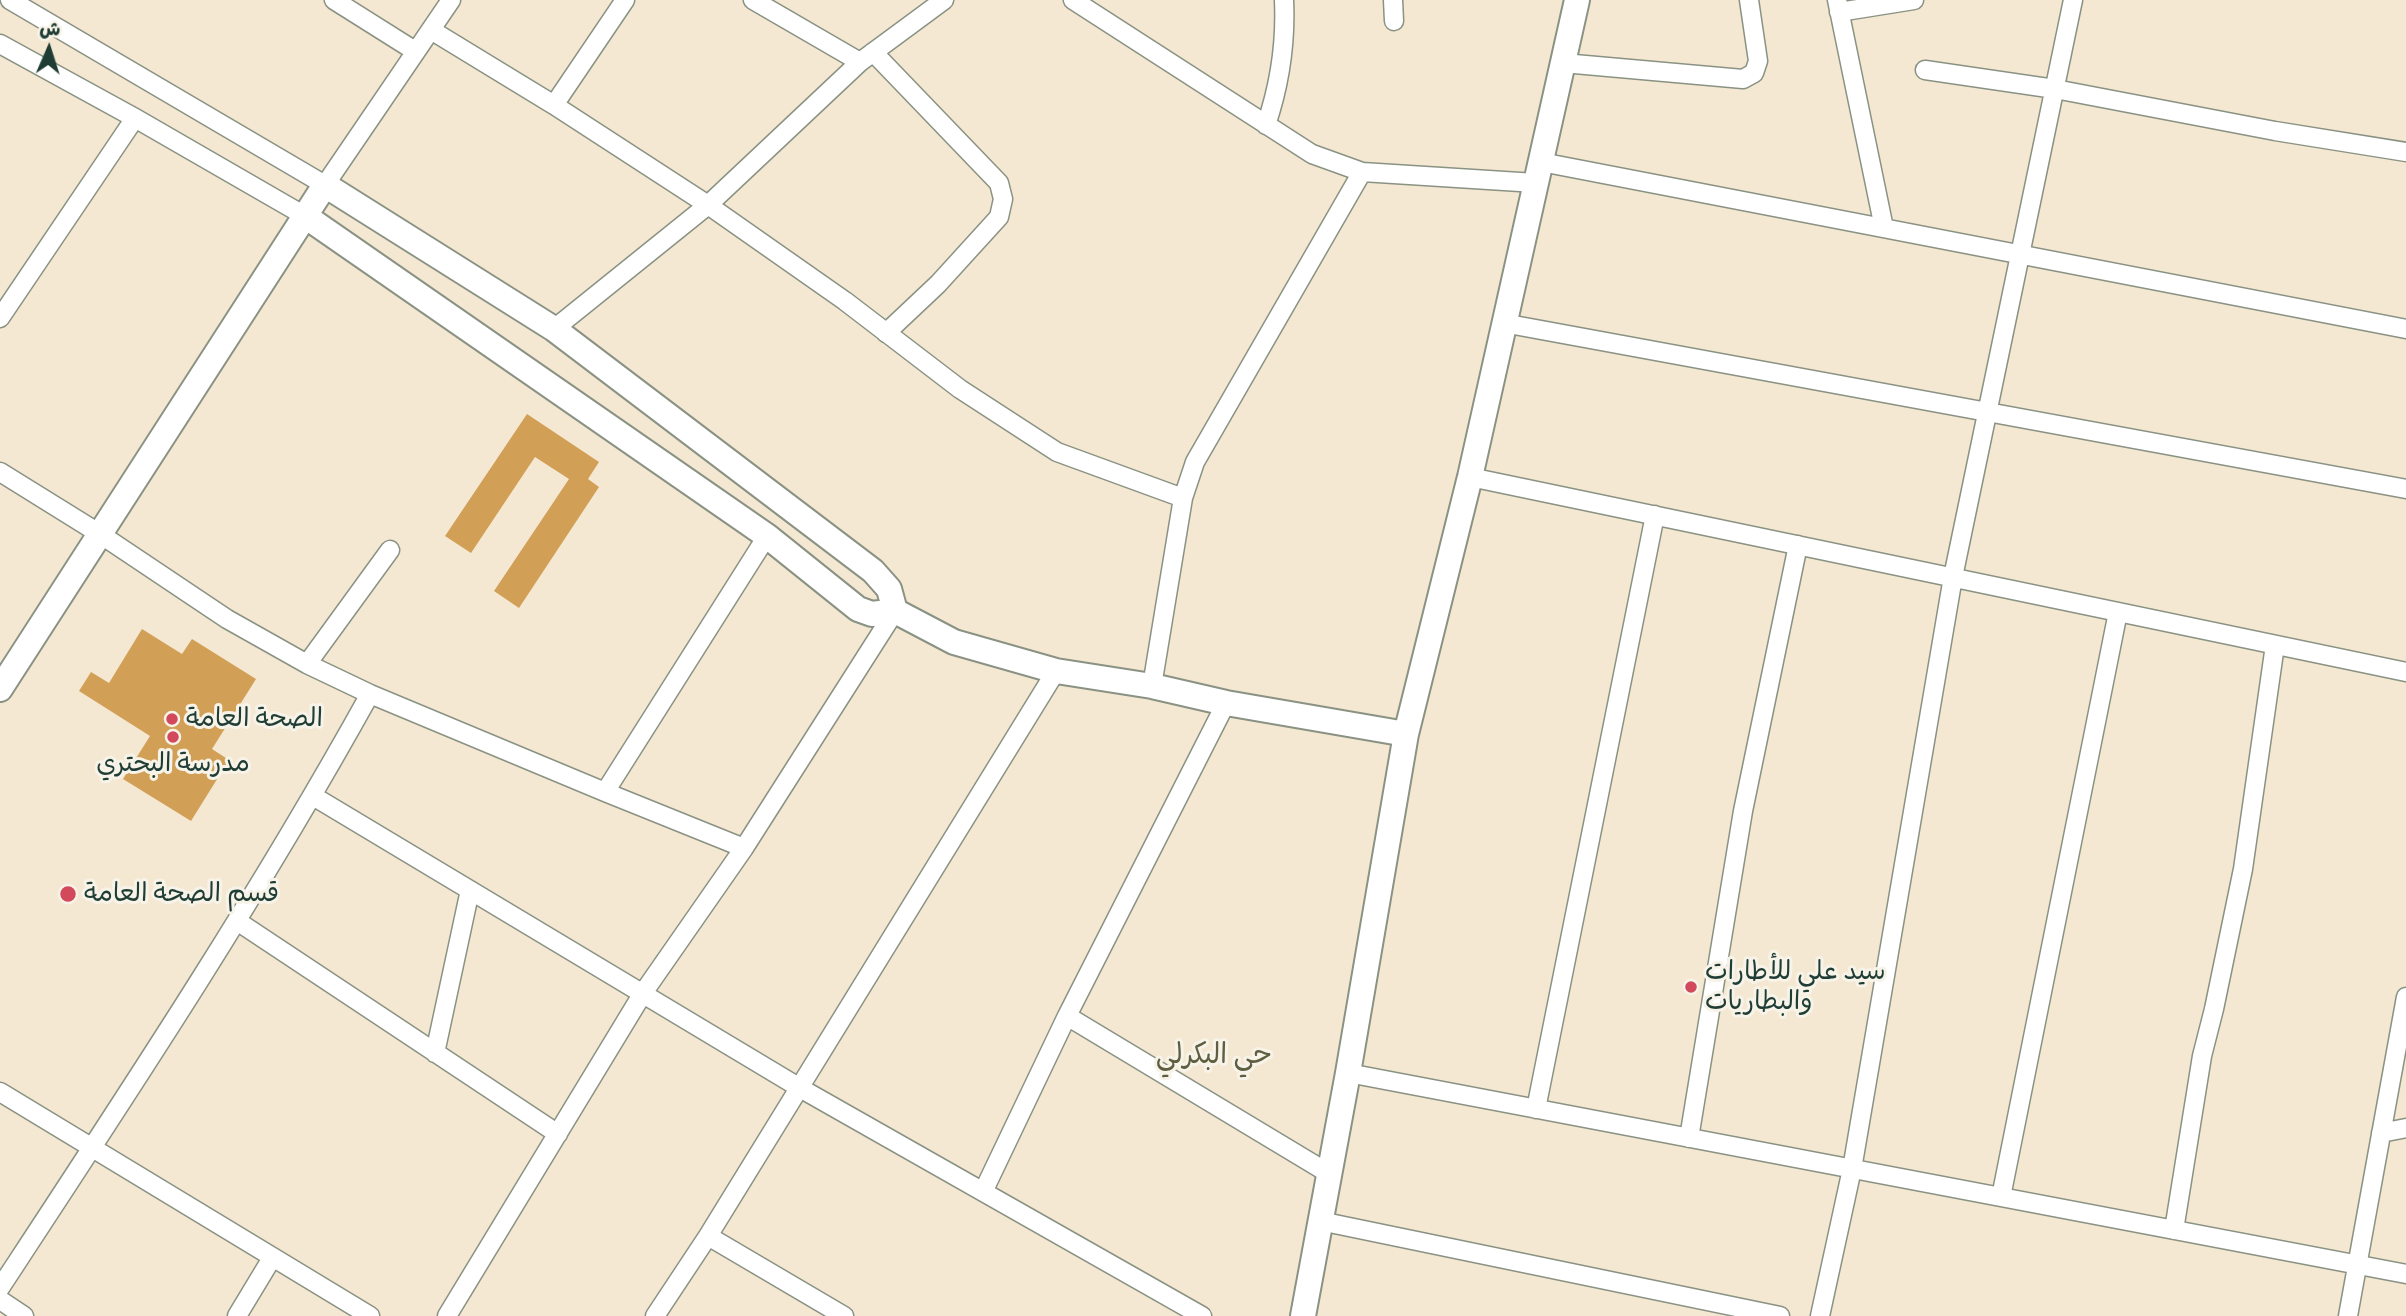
<!DOCTYPE html>
<meta charset="utf-8">
<style>
body{margin:0}
#map{position:relative;width:2406px;height:1316px;overflow:hidden;background:#f4e8d2;font-family:"Patrick Hand","Playpen Sans Arabic",sans-serif}
canvas{display:block}
.north{position:absolute;left:14px;top:14px;width:70px;height:70px;-webkit-text-stroke:5px #f7f3e8;paint-order:stroke;rotate:3deg;font-size:19px;font-weight:700;line-height:28px;text-align:center;color:#1f3d34}
.north::after{content:'';display:block;margin:auto;width:24px;height:32px;background:#1f3d34;clip-path:polygon(50% 0,100% 100%,50% 72%,0 100%)}
</style>
<div id="map">
<canvas width="2406" height="1316"></canvas>
<div class="north">ش</div>
</div>
<script>
const g = document.querySelector('canvas').getContext('2d');
g.lineJoin = 'round';
function fillPath(path, color) { g.fillStyle = color; g.fill(path, 'evenodd'); }
function stroke(path, color, width, dash) { g.strokeStyle = color; g.lineWidth = width; g.lineCap = dash ? 'butt' : 'round'; g.setLineDash(dash || []); g.stroke(path); }
function label(font, color, halo, rows, align = 'center') {
  g.font = font + ' "Patrick Hand","Playpen Sans Arabic",sans-serif'; g.lineWidth = 6; g.setLineDash([]); g.textBaseline = 'middle'; g.strokeStyle = halo; g.fillStyle = color; for (const [text, x, y, turn = 0] of rows) {
    g.save(); g.translate(x, y); g.rotate((+turn || 0) * Math.PI / 180); g.textAlign = isNaN(turn) ? turn : align; if (halo) g.strokeText(text, 0, 0); g.fillText(text, 0, 0); g.restore();
  }
}
fillPath(new Path2D(`
 M527 414 599 462 588 479 599 487 519 608 494 591 569 479 535 457 471 553 445 536Z
 M142 629 182 654 192 639 256 679 212 749 229 760 191 821 123 779 150 736 79 691 91 672 109 683Z`), '#d29f57');
const street = new Path2D(`
 M10 0 325 185 451 0
 M334 0 415 51
 M753 0 860 62
 M1073 0 1312 154 1362 172 1536 183
 M1393 0 1394 21
 M1837 0 1884 228
 M1839 12 1914 0
 M431 30 554 105 708 205 845 301 960 389 1057 452 1183 498
 M0 44 135 118 305 216
 M873 52 999 183 1003 199 999 217 938 284 886 333
 M1563 63 1743 79 1754 73 1758 61 1749 0
 M1925 70 2055 89 2275 131 2406 152
 M554 105 625 0
 M1266 125C1280 84 1286 44 1284 0
 M1541 162 2406 329
 M0 318 135 118
 M1503 323 2406 489
 M554 329 708 205 860 62 944 0
 M0 472 100 534 227 619 307 664 370 694 605 792 744 848
 M1470 477 2406 672
 M307 664 390 550
 M1152 686 1183 498 1195 462 1362 172
 M605 792 767 536
 M313 796 800 1088 1202 1316
 M237 921 558 1134
 M1067 1016 1328 1173
 M435 1053 470 890
 M1348 1073 2406 1274
 M0 1092 370 1316
 M1536 1109 1655 515
 M2381 1133 2406 1128
 M1689 1138 1743 811 1798 545
 M983 1192 1067 1016 1226 703
 M2001 1197 2118 612
 M1320 1221 1780 1316
 M2174 1230 2202 1056 2214 1009 2243 869 2275 645
 M708 1236 844 1316
 M0 1288C128 1093 257 898 370 694
 M0 1300 24 1316
 M237 1316 272 1258
 M447 1316 643 993 744 848 895 611
 M655 1316 708 1236 1056 671
 M1820 1316 1852 1169 1953 577 2073 0
 M2348 1316 2406 997`);
const secondary = new Path2D(`
 M305 216 767 536 858 609 872 614 895 611 954 642 1056 671 1152 686 1226 703 1406 734
 M0 689 325 185 554 329 873 571 889 589 895 611
 M1303 1316 1348 1073 1406 734 1470 477 1577 0`);
stroke(street, '#8a9283', 21);
stroke(secondary, '#8a9283', 28);
stroke(street, '#fff', 18);
stroke(secondary, '#fff', 24);
for (const [x, y, r, color] of [
 [172,719,7,"#d1495b"],
 [173,737,7,"#d1495b"],
 [68,894,9,"#d1495b"],
 [1691,987,7,"#d1495b"]
]) { const dot = new Path2D(); dot.arc(x, y, r, 0, 2 * Math.PI); g.fillStyle = color; g.fill(dot); stroke(dot, '#f7f3e8', 2.5); }
label('26px', '#1f3d34', '#f7f3e8', [
 ["الصحة العامة",186,719],
 ["مدرسة البحتري",173,764,"center"],
 ["قسم الصحة العامة",84,894],
 ["سيد علي للأطارات",1705,972],
 ["والبطاريات",1705,1002]
], 'left');
label('28px', '#5e5f40', '#f7f3e8', [
 ["حي البكرلي",1214,1056]
]);
</script>
